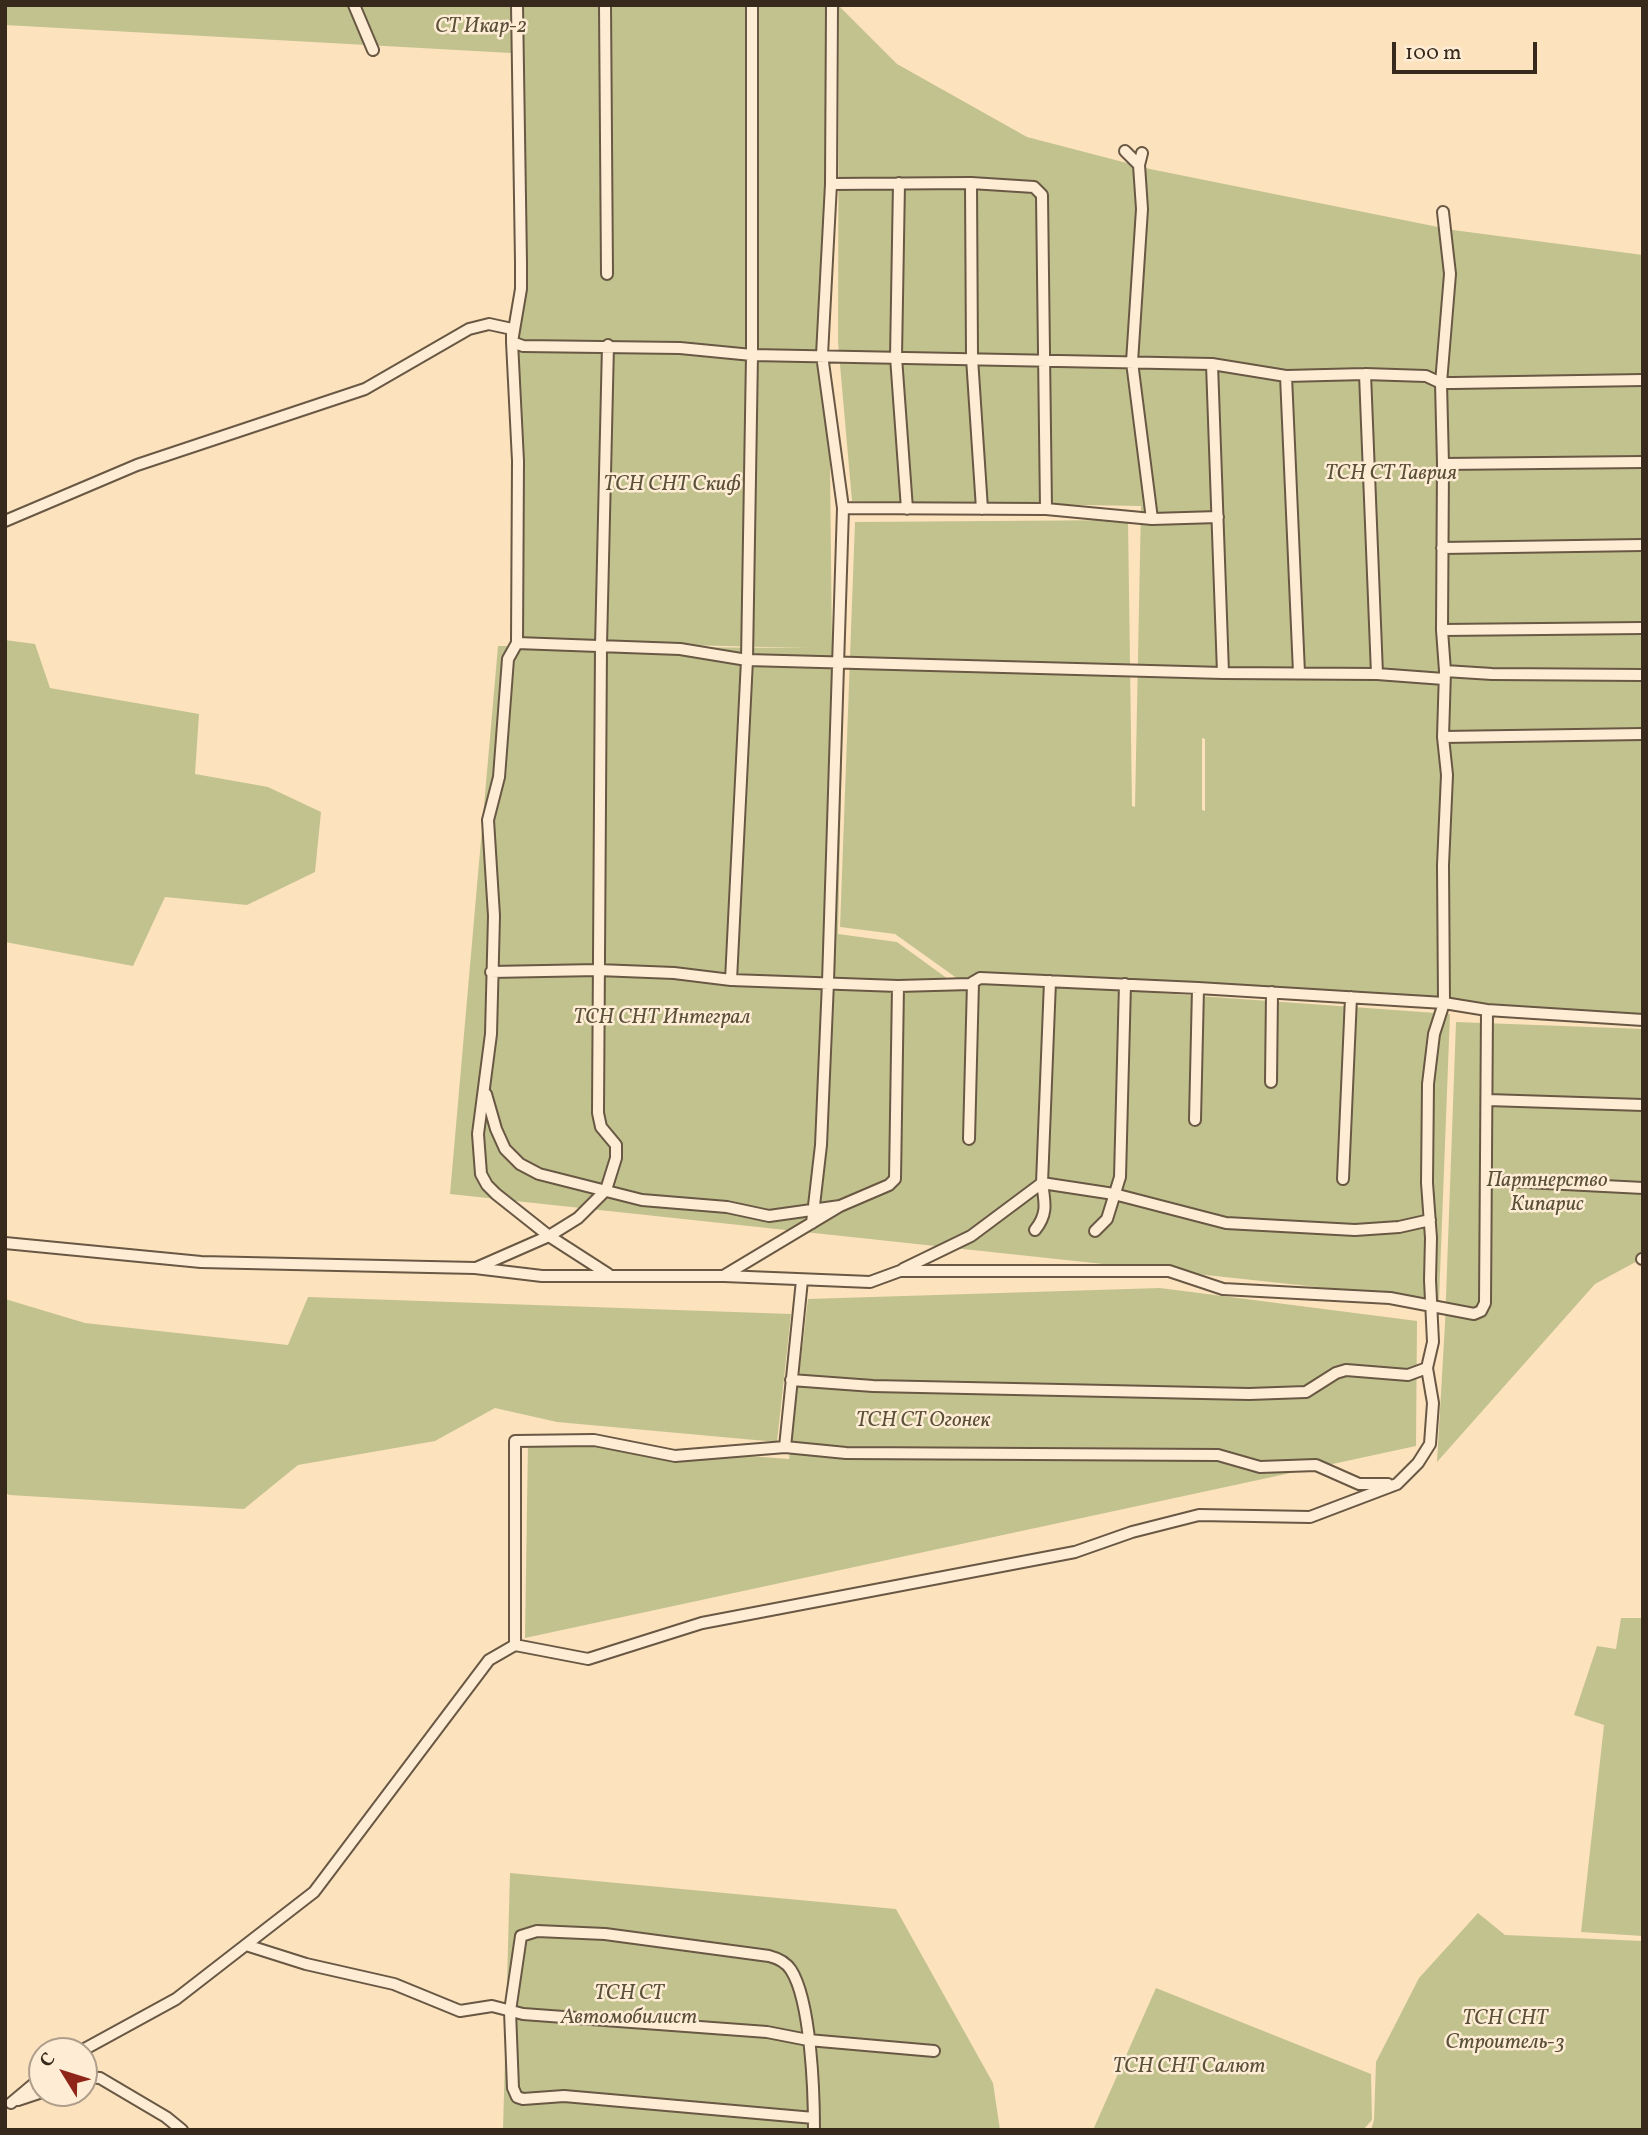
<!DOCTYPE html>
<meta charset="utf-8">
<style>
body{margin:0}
#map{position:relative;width:1648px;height:2135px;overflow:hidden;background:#fde2be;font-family:Vollkorn,serif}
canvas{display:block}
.frame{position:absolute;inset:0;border:7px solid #372a1c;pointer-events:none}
.north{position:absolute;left:28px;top:2037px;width:70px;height:70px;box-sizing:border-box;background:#feecd5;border:2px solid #ae9e8b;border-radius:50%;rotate:308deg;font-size:19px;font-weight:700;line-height:28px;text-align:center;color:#372a1c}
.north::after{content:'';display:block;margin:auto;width:24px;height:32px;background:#8f2418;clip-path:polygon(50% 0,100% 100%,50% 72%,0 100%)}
.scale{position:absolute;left:1392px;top:42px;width:145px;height:32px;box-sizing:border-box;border:4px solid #372a1c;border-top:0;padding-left:9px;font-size:21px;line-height:24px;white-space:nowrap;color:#372a1c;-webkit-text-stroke:5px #feecd5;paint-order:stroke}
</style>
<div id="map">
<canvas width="1648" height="2135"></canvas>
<div class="frame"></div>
<div class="north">С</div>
<div class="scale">100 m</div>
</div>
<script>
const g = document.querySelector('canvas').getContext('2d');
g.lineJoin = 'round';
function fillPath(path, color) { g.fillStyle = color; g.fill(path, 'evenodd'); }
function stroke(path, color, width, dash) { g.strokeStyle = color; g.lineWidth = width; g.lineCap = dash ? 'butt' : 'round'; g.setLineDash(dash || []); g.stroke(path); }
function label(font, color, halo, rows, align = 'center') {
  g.font = font + ' Vollkorn,serif'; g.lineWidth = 5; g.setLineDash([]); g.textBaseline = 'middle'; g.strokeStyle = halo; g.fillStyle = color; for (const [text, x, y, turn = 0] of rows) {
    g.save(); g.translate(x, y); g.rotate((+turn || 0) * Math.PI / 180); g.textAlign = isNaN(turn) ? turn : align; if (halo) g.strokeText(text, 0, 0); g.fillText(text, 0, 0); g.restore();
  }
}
fillPath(new Path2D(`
 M5 5H511V53L5 25Z
 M521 5H825L832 648H844L838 934 897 942 948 979H958L895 934 840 927 855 522 1128 520 1132 806 1135 807 1141 506 852 501 838 342 839 6 897 64 1027 137 1150 169 1453 230 1643 255V1020L963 979 1450 1014 1439 1300 450 1194 498 646 809 648 511 641ZM1202 738 1205 739V811L1202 810Z
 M5 640 35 644 50 688 199 714 195 774 268 787 321 812 315 872 247 905 165 897 133 966 5 942Z
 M1456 1022 1643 1029V1258L1595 1284 1437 1462 1445 1324Z
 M1160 1288 1417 1321 1416 1446 525 1638 528 1440 789 1459 808 1299Z
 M308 1297 791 1314 777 1442 557 1422 495 1408 435 1441 298 1465 244 1509 9 1495 5 1492V1299L85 1323 288 1345Z
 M1621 1618H1643V1936L1581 1932 1604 1725 1574 1715 1597 1646 1616 1649Z
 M510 1873 896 1909 993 2083 1000 2130H503Z
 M1478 1913 1505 1935 1643 1941V2130H1371L1374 2120 1376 2062 1419 1978Z
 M1156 1988 1371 2074 1372 2120 1363 2130H1093Z`), '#c2c28f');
const street = new Path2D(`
 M354 5 373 50
 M517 5 521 263V289L512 342 518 461 517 643 508 659 499 777 488 820 494 916 491 1034 478 1134 481 1174 487 1185 496 1194 549 1236 608 1274
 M605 5 607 274
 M1125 151 1139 165
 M1142 153 1139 165 1142 209 1132 362 1152 519
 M899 183 896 357 907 509
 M971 183 972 358 982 509
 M831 184 971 183 1034 187 1042 195 1046 509
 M1212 364 1223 673
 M1365 374 1377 674
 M1286 376 1299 673
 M1443 464 1643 462
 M843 508 1046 509 1152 519 1218 517
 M5 521 137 465 365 389 469 329 489 324 512 329V342L523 346 680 348 752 355 1212 364 1286 376 1365 374 1426 376 1441 383H1453L1643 380
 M1442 548 1643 545
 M1442 630 1643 628
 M517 643 680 649 747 660 1223 673 1377 674 1444 679
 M1445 671 1492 674 1643 675
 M1443 737 1643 734
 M491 972 598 970 674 973 731 980 898 986 970 984 980 978 1198 988 1444 1003 1487 1010 1643 1020
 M731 980 747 660 752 355V5
 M1271 1082 1272 992
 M486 1094 496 1129 505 1149 520 1164 539 1174 642 1200 727 1207 769 1216 840 1206
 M1488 1100 1643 1105
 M1195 1120 1198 988
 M969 1139 973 982
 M1343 1179 1351 997
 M1487 1180 1643 1188
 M812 1223 821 1145 828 982 843 508 822 355 831 184 832 5
 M1035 1230C1048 1214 1045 1203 1042 1183L1050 981
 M1095 1231 1107 1219 1120 1177 1125 984
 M5 1243 201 1262 475 1268 542 1276H724L870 1282 900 1271H1169L1223 1289 1390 1298 1474 1314 1481 1311 1485 1303 1487 1010
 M1642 1259H1643
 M476 1268 549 1236 578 1218 606 1190 616 1158V1145L601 1127 598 1113 601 646 608 345
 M903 1269 971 1236 1042 1183 1114 1194 1226 1223 1355 1230 1399 1227 1430 1220
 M725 1275 840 1206 889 1185 895 1179 898 986
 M791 1380 873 1386 1249 1394 1306 1392 1336 1373 1346 1370 1408 1375 1427 1368
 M785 1447 802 1280
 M515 1645V1441L594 1440 675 1456 785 1447 846 1453 1218 1455 1260 1467 1316 1465 1359 1484H1388
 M246 1945 306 1964 394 1984 460 2011 492 2006 523 2014 767 2032 808 2040 934 2051
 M81 2051 176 1999 314 1892 489 1660 515 1645 588 1659 702 1623 1075 1552 1132 1532 1199 1515 1310 1517 1397 1484 1418 1463 1430 1444 1433 1403 1427 1368 1433 1342 1430 1280 1431 1238 1427 1183 1428 1084 1434 1034 1444 1003 1443 865 1447 775 1443 737 1445 671 1442 630 1443 464 1441 383 1450 274 1443 212
 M84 2077 100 2078 166 2117 182 2130
 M18 2100 42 2092
 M11 2103 42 2077
 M814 2130C814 2092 811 2001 791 1970 786 1962 777 1958 769 1956L605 1934 537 1931 521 1936 510 2011 513 2088 517 2097 523 2099 564 2096 814 2118`);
stroke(street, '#685844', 14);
stroke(street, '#feecd5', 10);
label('italic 21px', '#5a5039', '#feecd5', [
 ["СТ Икар-2",481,28],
 ["ТСН СТ Таврия",1391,475],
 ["ТСН СНТ Скиф",672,486],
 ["ТСН СНТ Интеграл",662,1019],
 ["Партнерство",1547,1182],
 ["Кипарис",1547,1206],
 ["ТСН СТ Огонек",923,1422],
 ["ТСН СТ",629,1995],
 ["Автомобилист",629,2019],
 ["ТСН СНТ",1505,2020],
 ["Строитель-3",1505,2044],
 ["ТСН СНТ Салют",1189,2068]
]);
</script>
